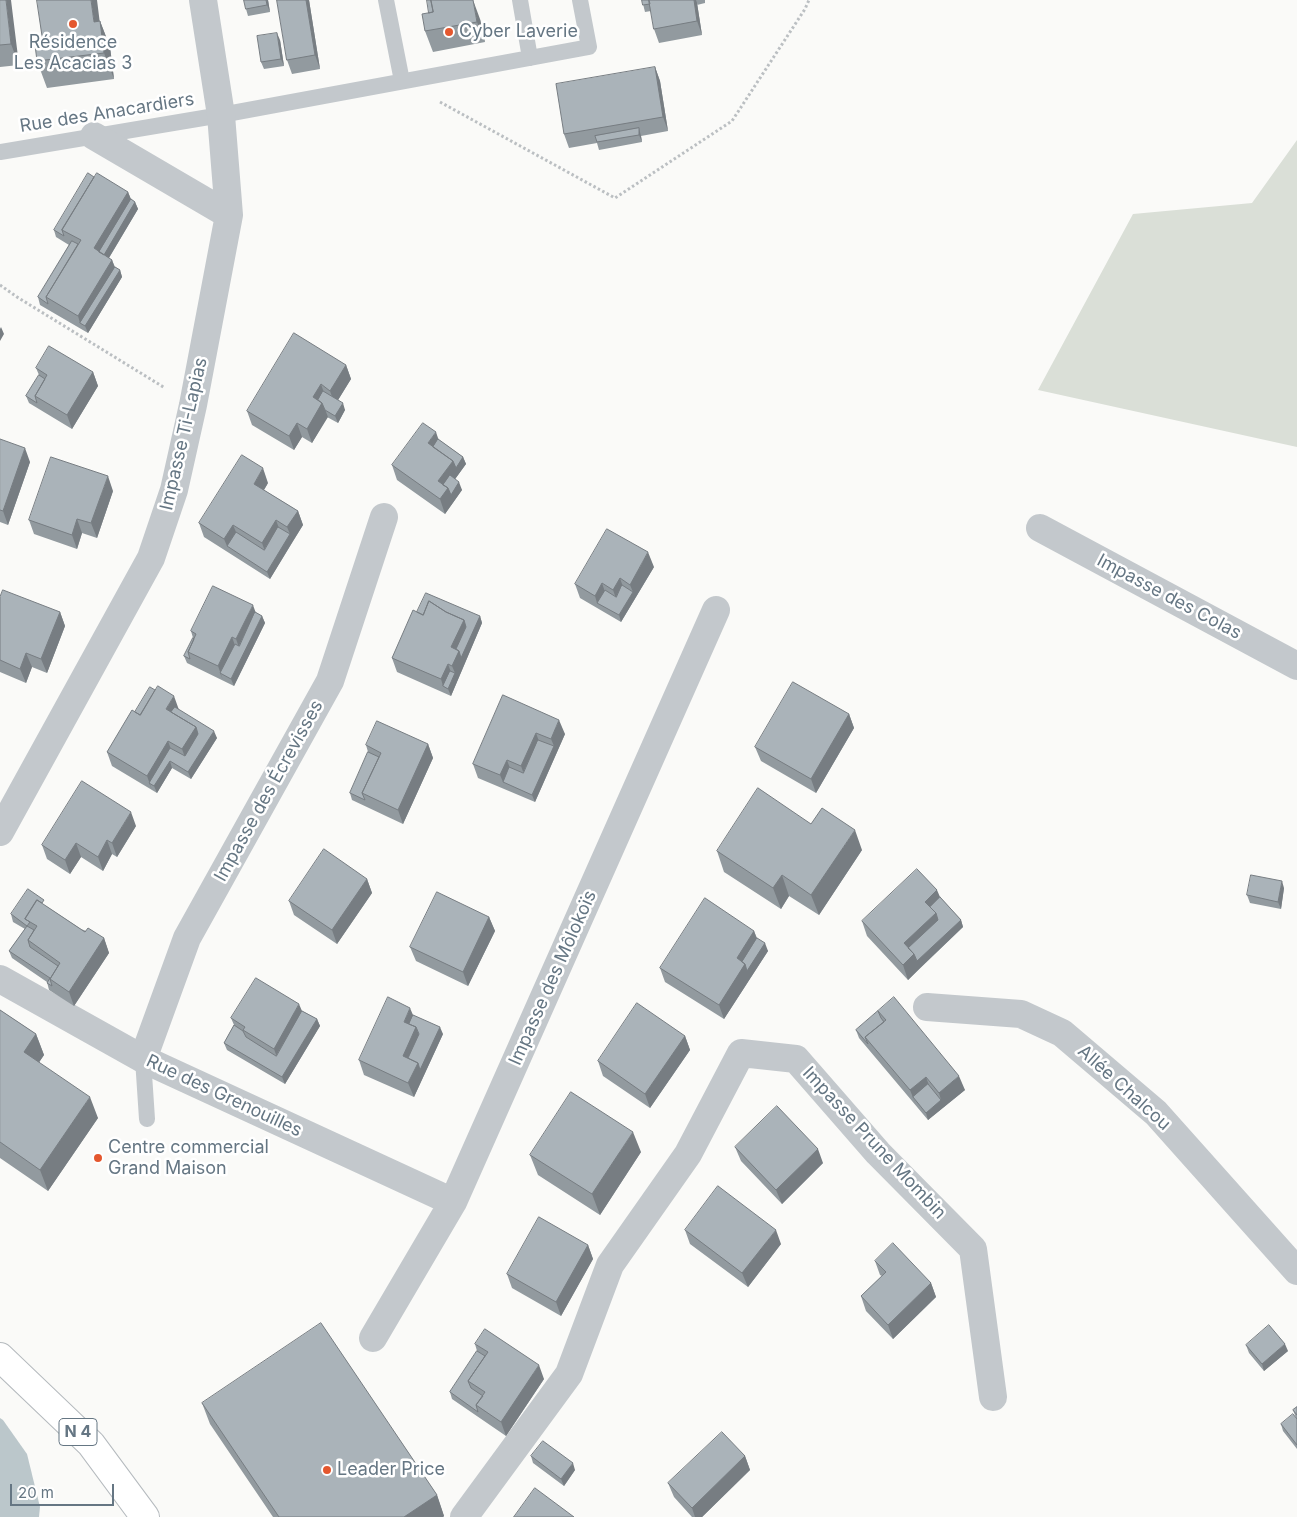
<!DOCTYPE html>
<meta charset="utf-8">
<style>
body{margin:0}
#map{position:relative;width:1297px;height:1517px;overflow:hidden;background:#fafaf8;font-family:Inter,sans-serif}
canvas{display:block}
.scale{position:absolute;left:10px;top:1484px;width:104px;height:22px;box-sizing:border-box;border:2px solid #657683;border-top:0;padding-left:6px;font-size:15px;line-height:18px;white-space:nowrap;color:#657683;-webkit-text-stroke:4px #fff;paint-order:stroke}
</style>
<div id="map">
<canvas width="1297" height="1517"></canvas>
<div class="scale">20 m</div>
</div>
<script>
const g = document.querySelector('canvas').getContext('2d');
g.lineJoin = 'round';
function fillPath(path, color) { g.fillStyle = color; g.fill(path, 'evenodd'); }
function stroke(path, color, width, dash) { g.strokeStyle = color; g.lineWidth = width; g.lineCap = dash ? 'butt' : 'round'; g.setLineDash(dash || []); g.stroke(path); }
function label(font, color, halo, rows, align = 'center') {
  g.font = font + ' Inter,sans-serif'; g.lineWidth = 5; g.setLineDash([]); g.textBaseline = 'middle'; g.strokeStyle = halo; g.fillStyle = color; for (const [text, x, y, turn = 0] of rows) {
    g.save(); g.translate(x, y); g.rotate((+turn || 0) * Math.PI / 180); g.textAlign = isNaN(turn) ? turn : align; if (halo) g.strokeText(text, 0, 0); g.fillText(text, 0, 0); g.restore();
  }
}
fillPath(new Path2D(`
 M1297 140V447L1038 390 1133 214 1252 203Z`), '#dadfd7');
fillPath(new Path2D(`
 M0 1418 3 1420 27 1454 40 1507 39 1517H0Z`), '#bbc7cb');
const primary = new Path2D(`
 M0 1357 91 1444 145 1517`);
stroke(primary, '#b5babe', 30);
stroke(new Path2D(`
 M440 102 615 198 732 121 805 9 809 0
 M0 285 17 297 165 388`), '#bbbfc2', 3, [2.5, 2.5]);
stroke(new Path2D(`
 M386 0 402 81
 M520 0 530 58
 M0 152 221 115 589 47 580 0
 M143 1059 147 1119`), '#c3c8cc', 16);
stroke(new Path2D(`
 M94 136 229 215
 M1040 528 1297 666
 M0 832 151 558 174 490 193 405 229 215 221 115 203 0
 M0 979 143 1059 453 1202
 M927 1007 1021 1014 1062 1033 1156 1113 1297 1271
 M143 1059 187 938 330 681 384 517
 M373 1338 453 1202 716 610
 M464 1517 569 1374 610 1265 688 1154 741 1053 796 1059 878 1153 973 1249 993 1397`), '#c3c8cc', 28);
stroke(primary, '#fff', 28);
fillPath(new Path2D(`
 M0 0 19 65 0 67Z
 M244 0H268L270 12 248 16 246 9Z
 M277 0H309L320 69 292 74 287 60Z
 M642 0H705V3L697 5V3L702 35 659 43 654 29 651 11 645 12Z
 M429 13 480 19 485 42 433 52 425 31Z
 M100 21 110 47 114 79 47 88 37 61 43 45Z
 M280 40 284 66 264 69 261 62Z
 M655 67 660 81 668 131 641 136 642 142 599 150 597 143 569 148 564 134Z
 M94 177 128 192 131 199 135 202 138 209 109 258 112 260 115 267 120 270 122 277 88 333 40 305 38 297 69 245 56 237 54 230Z
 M346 365 351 379 338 400 345 410 338 423 327 417 312 443 302 437 294 450 252 425 247 411Z
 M36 368 93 372 98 386 72 429 29 403 26 396 39 375Z
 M0 439 30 462 8 525 0 522Z
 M438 439 463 457 466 464 455 479 462 490 445 514 397 480 392 465Z
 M268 483 264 490 298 511 303 525 270 579 204 537 199 523Z
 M113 491 97 538 82 533 77 549 34 534 29 520Z
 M654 567 621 622 580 598 575 584Z
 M0 597 60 612 65 626 47 673 32 667 26 683 0 672Z
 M255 612 262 616 265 623 234 686 187 663 184 656 193 638 191 631Z
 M417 612 480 616 482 623 451 696 397 672 392 658Z
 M503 695 565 734 535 802 478 778 473 764Z
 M179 710 217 738 191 779 172 768 157 793 112 766 107 752 135 712Z
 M849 714 854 728 816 793 761 761 755 747Z
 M428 744 433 758 403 824 352 800 350 793 368 752 366 745Z
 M136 826 117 857 112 854 103 871 81 857 70 874 47 859 42 845Z
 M862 850 819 915 789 896 781 909 724 872 717 851Z
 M367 879 372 893 337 944 294 915 289 901Z
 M1284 888 1281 909 1250 903 1247 895Z
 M940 897 961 920 963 927 908 980 867 936 862 921Z
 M46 906 81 929 104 938 109 953 74 1006 49 990 47 982 12 958 9 951 25 929 13 922 11 914Z
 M489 917 495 931 468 986 416 961 410 947Z
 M754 931 757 938 768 951 724 1019 665 982 660 968Z
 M0 1010 36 1034 44 1055 39 1062 98 1118 48 1191 0 1158Z
 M302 1011 317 1019 320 1026 285 1084 227 1050 224 1043 234 1025 231 1018Z
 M878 1011 965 1090 928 1120 859 1038 856 1030Z
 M413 1015 443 1034 414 1097 364 1075 359 1060Z
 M685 1036 690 1050 650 1108 603 1076 598 1061Z
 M735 1147 823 1163 782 1204 741 1161Z
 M641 1152 600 1215 538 1175 530 1155Z
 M685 1230 781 1244 748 1287 690 1244Z
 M588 1245 593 1259 561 1316 512 1288 507 1274Z
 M875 1261 931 1283 936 1297 893 1339 866 1311 861 1296 882 1276 880 1275Z
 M475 1344 544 1379 506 1436 452 1399 450 1392 477 1351Z
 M1246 1345 1288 1351 1264 1371 1249 1353Z
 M202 1403 437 1495 444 1516 443 1517H273L210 1424Z
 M1297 1407V1449L1283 1431 1281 1424 1296 1418 1293 1410Z
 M531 1456 575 1470 564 1486 533 1463Z
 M745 1456 750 1470 702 1517H692L674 1497 668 1483Z`), '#929a9f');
fillPath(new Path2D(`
 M6 0H11L19 65 11 44Z
 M91 0H97L103 48 94 22Z
 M266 0H268L270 12 267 5Z
 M306 0H309L320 69 315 55Z
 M473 0 480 19 485 42 477 22Z
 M694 0H696L697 3 702 35 697 21Z
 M100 21 110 47 114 79 104 53Z
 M277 33 280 40 284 66 281 59Z
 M655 67 660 81 668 131 663 117Z
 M639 128 641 136 642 142 639 135Z
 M128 192 133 205 135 202 138 209 104 266 94 248Z
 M112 260 117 274 120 270 122 277 88 333 85 326 80 323 78 316Z
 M1 327 4 334 0 341V329Z
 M346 365 351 379 335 405 330 391Z
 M93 372 98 386 72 429 67 415Z
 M321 384 326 399 323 404 328 417 312 443 307 429 313 397Z
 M343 403 345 410 338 423 335 416Z
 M297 423 302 437 294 450 289 436Z
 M436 432 441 447 436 454 428 443Z
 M25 448 30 462 8 525 3 511Z
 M463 457 466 464 448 489 459 482 462 490 445 514 440 499 438 481 453 461Z
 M263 468 268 483 259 498 254 484Z
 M108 476 113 491 97 538 91 523Z
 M298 511 303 525 293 541 287 527Z
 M77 519 82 533 77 549 72 535Z
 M276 520 281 534 267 557 262 543Z
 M233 525 239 539 227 546 224 539Z
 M290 534 293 541 270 579 267 572Z
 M648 552 654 567 621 622 619 615 633 592 630 585Z
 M620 578 625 593 618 604 613 590Z
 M602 583 607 598 597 603 595 596Z
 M253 605 258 619 241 653 236 639Z
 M60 612 65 626 47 673 41 659Z
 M262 616 265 623 234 686 231 679Z
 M480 616 482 623 451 696 448 689 443 686 441 679 448 664 453 678 455 673 452 666 451 647 464 620Z
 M232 637 237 651 220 673 223 680 218 666Z
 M26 653 32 667 26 683 20 669Z
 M174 696 179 710 169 716 166 709Z
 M849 714 854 728 816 793 811 779Z
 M559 720 565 734 535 802 532 795 554 746 551 739Z
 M196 727 201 741 187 763 182 749Z
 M214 731 217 738 191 779 188 772Z
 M536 733 541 747 526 780 521 766Z
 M168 741 173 755 170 761 172 768 157 793 154 786 149 783 152 790 147 776Z
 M428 744 433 758 403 824 398 810Z
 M507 760 512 774 503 782 500 775Z
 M131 812 136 826 117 857 112 843Z
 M855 830 862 850 819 915 811 895Z
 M107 840 112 854 103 871 98 857Z
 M76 843 81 857 70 874 65 860Z
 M782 875 789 896 781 909 773 888Z
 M367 879 372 893 337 944 332 930Z
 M1282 881 1284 888 1281 909 1278 902Z
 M937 890 943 904 927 909 925 902Z
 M936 913 941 927 911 955 904 943Z
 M489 917 495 931 468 986 463 972Z
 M961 920 963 927 920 968 917 961Z
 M754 931 759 945 765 943 768 951 724 1019 719 1005 737 958Z
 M104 938 109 953 74 1006 69 992Z
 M914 954 920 968 908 980 903 965Z
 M299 1004 305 1018 279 1063 274 1049Z
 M410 1008 416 1022 411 1031 404 1022Z
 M317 1019 320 1026 285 1084 282 1077Z
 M416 1027 421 1041 406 1063 403 1056Z
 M440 1027 443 1034 414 1097 408 1083 418 1063Z
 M36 1034 44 1055 32 1073 24 1052Z
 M685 1036 690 1050 650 1108 645 1094Z
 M959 1076 965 1090 928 1120 926 1113 941 1100 939 1093Z
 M926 1077 931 1091 913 1097 916 1105 910 1090Z
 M90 1097 98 1118 48 1191 40 1170Z
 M633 1132 641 1152 600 1215 592 1194Z
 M818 1149 823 1163 782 1204 776 1190Z
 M776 1230 781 1244 748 1287 742 1273Z
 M588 1245 593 1259 561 1316 556 1302Z
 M931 1283 936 1297 893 1339 888 1325Z
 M1285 1344 1288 1351 1264 1371 1262 1364Z
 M539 1365 544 1379 506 1436 501 1422Z
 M745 1456 750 1470 702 1517H695L692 1508Z
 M573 1463 575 1470 564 1486 561 1479Z
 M437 1495 444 1516 443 1517H404Z`), '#777d82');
const building = new Path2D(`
 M0 0H6L11 44 0 45Z
 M37 0H91L94 22 100 21 104 53 37 61 35 45H43Z
 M244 0H266L267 5 246 9Z
 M277 0H306L315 55 287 60Z
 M427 0H431L433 12 429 13Z
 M431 0H473L477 22 425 31 422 14 433 12Z
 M642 0H649L650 4 643 5Z
 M649 0H694L697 21 654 29Z
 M277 33 281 59 261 62 257 36Z
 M655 67 663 117 564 134 556 84Z
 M639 128V135L597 142 595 136Z
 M88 173 94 177 62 230 64 236 54 230Z
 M97 173 128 192 94 248 112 260 78 316 46 297 81 240 62 230Z
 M131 199 135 202 104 255 99 252Z
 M72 241 78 244 46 297 48 304 38 297Z
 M115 267 120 270 85 326 80 323Z
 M294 333 346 365 330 391 321 384 313 397 322 403 307 429 297 423 289 436 247 411Z
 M49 346 93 372 67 415 35 396 47 375 36 368Z
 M39 375 45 379 35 396 37 403 26 396Z
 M323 391 343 403 335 416 325 410 322 403 318 400Z
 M423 423 436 432 428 443 453 461 438 481 448 488 440 499 392 465Z
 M0 439 25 448 3 511 0 510Z
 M438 439 463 457 456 468 453 461 433 447Z
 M242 455 263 468 254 484 298 511 287 527 276 520 262 543 233 525 224 539 199 523Z
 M51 457 108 476 91 523 77 519 72 535 29 520Z
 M450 475 459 482 451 495 448 488 443 485Z
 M278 527 290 534 267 572 227 546 236 532 264 550Z
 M607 529 648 552 630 585 620 578 613 590 602 583 595 596 575 584Z
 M622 585 633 592 619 615 597 603 605 590 616 597Z
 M213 586 253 605 236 639 232 637 218 666 188 652 196 634 191 631Z
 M3 590 60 612 41 659 26 653 20 669 0 660V597Z
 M426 593 480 616 461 658 459 651 456 649 466 627 464 620 446 612 429 601 423 615 417 612Z
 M429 601 446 612 464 620 451 647 459 651 452 666 448 664 441 679 392 658 413 610 423 615Z
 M255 612 262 616 231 679 220 673 235 644 239 646Z
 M193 638 194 639 188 652 190 659 184 656Z
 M450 671 455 673 448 689 443 686Z
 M793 682 849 714 811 779 755 747Z
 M158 686 174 696 166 709 196 727 182 749 168 741 147 776 107 752 132 710 140 715Z
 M150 687 155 690 140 715 135 712Z
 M503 695 559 720 551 739 536 733 521 766 507 760 500 775 473 764Z
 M175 707 214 731 188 772 170 761 154 786 149 783 170 748 185 756 198 734 196 727 171 712Z
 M377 721 428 744 398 810 362 793 381 753 366 745Z
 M538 740 554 746 532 795 503 782 509 767 523 773Z
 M368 752 379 757 362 793 365 800 350 793Z
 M82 781 131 812 112 843 107 840 98 857 76 843 65 860 42 845Z
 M758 788 811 824 822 808 855 830 811 895 782 875 773 888 717 851Z
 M324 849 367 879 332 930 289 901Z
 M917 869 937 890 925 902 936 913 904 943 914 954 903 965 862 921Z
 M1251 875 1282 881 1278 902 1247 895Z
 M28 889 44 900 42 903 37 900 25 919 30 922 27 926 34 930 28 940 30 947 58 966 50 979 52 986 47 983 50 978 9 951 27 926 11 914Z
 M437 892 489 917 463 972 410 947Z
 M940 897 961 920 917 961 914 954 908 948 938 920 936 913 930 907Z
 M705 898 754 931 737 958 745 964 719 1005 660 968Z
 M37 900 85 932 88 928 104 938 69 992 50 979 60 963 28 940 37 926 25 919Z
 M757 938 765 943 747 971 745 964 742 962Z
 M256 978 299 1004 274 1049 243 1030 245 1027 231 1018Z
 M388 997 410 1008 404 1022 416 1027 403 1056 418 1063 408 1083 359 1060Z
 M894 997 959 1076 939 1093 926 1077 910 1090 865 1037 886 1020 878 1011Z
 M637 1003 685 1036 645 1094 598 1061Z
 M0 1010 36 1034 24 1052 90 1097 40 1170 0 1142Z
 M302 1011 317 1019 282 1077 224 1043 234 1025 243 1031 246 1037 276 1056Z
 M878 1011 881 1018 884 1022 865 1037 868 1044 856 1030Z
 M413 1015 440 1027 420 1070 418 1063 408 1058 419 1034 416 1027 409 1024Z
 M928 1084 941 1100 926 1113 913 1097Z
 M571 1092 633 1132 592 1194 530 1155Z
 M777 1106 818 1149 776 1190 735 1147Z
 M718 1186 776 1230 742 1273 685 1230Z
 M539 1217 588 1245 556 1302 507 1274Z
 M893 1243 931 1283 888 1325 861 1296 886 1272 875 1261Z
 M321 1323 437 1495 404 1517H279L202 1403Z
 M1269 1325 1285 1344 1262 1364 1246 1345Z
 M485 1329 539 1365 501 1422 476 1405 485 1392 468 1381 488 1352 475 1344Z
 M477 1351 485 1356 468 1381 471 1388 483 1396 476 1405 478 1412 450 1392Z
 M1297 1407V1415L1293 1410Z
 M1293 1414 1297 1419V1445L1281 1424Z
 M722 1432 745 1456 692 1508 668 1483Z
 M543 1441 573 1463 561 1479 531 1456Z
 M535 1488 574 1517H514Z`);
fillPath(building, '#aab3b9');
stroke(building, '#777d82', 1);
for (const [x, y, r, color] of [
 [73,24,5,"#e4572e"],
 [449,32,5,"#e4572e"],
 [98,1158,5,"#e4572e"],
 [327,1470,5,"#e4572e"]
]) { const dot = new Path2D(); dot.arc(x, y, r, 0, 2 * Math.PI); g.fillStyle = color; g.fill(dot); stroke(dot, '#fff', 2); }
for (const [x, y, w] of [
 [78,1432,38]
]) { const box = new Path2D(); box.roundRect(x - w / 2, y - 13.5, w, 27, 4); g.fillStyle = '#fff'; g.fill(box); stroke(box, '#657683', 1); }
label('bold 16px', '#657683', null, [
 ["N 4",78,1432]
]);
label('18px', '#657683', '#fff', [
 ["Cyber Laverie",459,32],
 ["Résidence",73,43,"center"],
 ["Les Acacias 3",73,64,"center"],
 ["Centre commercial",108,1148],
 ["Grand Maison",108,1169],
 ["Leader Price",337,1470]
], 'left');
label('18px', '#657683', '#fff', [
 ["Rue des Anacardiers",107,113,-9],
 ["Impasse Ti-Lapias",184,434,-77],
 ["Impasse des Colas",1169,597,28],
 ["Impasse des Écrevisses",269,791,-61],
 ["Impasse des Môlokoïs",553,978,-66],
 ["Allée Chalcou",1124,1088,42],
 ["Rue des Grenouilles",224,1096,25],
 ["Impasse Prune Mombin",874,1143,47]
]);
</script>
